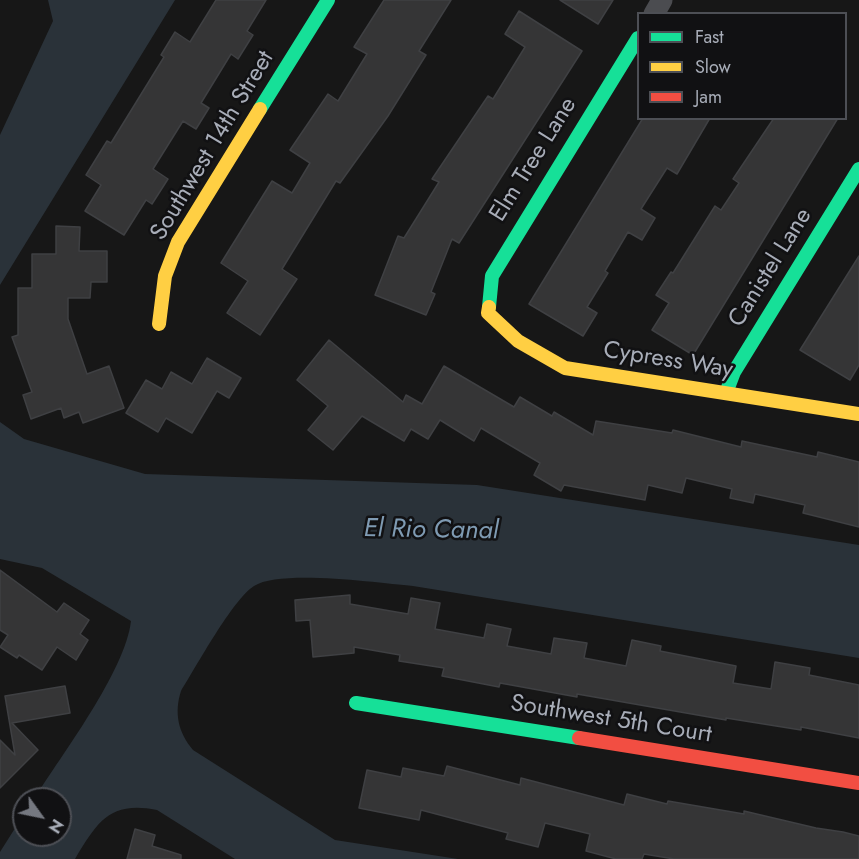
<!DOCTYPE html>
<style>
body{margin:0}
#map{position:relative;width:859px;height:859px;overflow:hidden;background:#171717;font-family:Jost,sans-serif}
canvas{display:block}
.legend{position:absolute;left:637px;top:12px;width:210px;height:108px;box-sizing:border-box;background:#111113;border:2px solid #4d4f55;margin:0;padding:8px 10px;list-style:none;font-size:18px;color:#a8adb8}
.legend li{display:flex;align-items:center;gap:12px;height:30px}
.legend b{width:30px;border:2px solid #4d4f55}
.north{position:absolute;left:12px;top:787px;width:60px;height:60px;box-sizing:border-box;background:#111113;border:2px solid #4d4f55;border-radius:50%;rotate:123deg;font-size:16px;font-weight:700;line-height:24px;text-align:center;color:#a8adb8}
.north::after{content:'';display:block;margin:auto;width:21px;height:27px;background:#757880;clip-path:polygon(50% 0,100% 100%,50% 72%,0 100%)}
</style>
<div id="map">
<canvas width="859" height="859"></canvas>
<ul class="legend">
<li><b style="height:8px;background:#16e098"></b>Fast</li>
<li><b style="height:8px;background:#ffcf43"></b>Slow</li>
<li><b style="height:8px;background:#f24e42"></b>Jam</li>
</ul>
<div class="north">N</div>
</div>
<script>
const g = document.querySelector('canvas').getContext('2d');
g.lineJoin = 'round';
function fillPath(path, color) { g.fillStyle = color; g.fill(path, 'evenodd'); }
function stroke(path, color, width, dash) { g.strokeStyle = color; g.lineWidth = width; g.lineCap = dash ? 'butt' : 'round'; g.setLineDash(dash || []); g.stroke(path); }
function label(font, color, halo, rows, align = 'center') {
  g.font = font + ' Jost,sans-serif'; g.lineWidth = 5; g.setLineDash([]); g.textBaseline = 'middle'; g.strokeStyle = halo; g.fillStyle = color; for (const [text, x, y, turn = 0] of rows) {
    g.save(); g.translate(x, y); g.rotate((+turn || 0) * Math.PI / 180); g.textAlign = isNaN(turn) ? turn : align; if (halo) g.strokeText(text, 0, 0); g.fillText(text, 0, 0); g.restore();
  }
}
fillPath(new Path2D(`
 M48 0H175L0 285V135L53 21Z
 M0 422 24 439 145 474 477 485 859 545V658L413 586C379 583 280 569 254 586 233 599 196 667 181 691 174 713 178 732 193 750L335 840 458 859H235L157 810C110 801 98 821 75 859H0V852L24 814V835H60V799H34C62 754 125 672 131 621L42 568 0 559Z`), '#2a3239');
const building = new Path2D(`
 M216 0H266L247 31 253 35 238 59 231 54 201 103 209 108 196 129 183 121 153 169 168 179 152 204 146 200 124 235 85 211 101 185 86 175 107 141 111 143 164 57 161 55 175 32 190 42Z
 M384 0H451L419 51 426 55 388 116 340 183 336 181 282 269 297 279 260 335 227 313 248 281 221 263 272 181 292 193 310 163 290 150 328 94 338 101 367 54 354 47Z
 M560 0H613L598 24Z
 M519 11 582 51 459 243 452 239 431 292 435 294 426 315 375 295 398 236 404 238 439 182 432 179 488 96 493 99 525 47 505 34Z
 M643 118H710L677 174 667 168 641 209 655 218 642 240 628 232 605 271 608 273 587 307 597 313 583 336 529 304Z
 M774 118H838L693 355 652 330 669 303 656 295 671 272 673 273 715 206 721 210 739 183 733 179Z
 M56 226 80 227 79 251H107V282H91L90 298H68V319L87 374 109 366 124 408 83 423 79 412 64 418 61 408 31 419 23 395 32 392 12 337 18 335V288H32V254H56Z
 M859 256V365L850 380 800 350Z
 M329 340 403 402 406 395 422 404 444 366 514 407 520 397 552 416 554 412 593 435 596 421 672 433 673 430 741 447 742 441 817 457 818 452 859 462V527L803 513 805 505 755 494 753 503 730 498 732 489 686 478 682 493 648 485 645 500 564 485 561 491 534 475 540 463 481 428 474 441 440 420 428 439 411 429 404 441 362 416 333 450 308 430 328 406 297 380Z
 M207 358 241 378 229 398 217 391 192 433 166 418 158 432 126 413 146 380 162 389 171 372 192 384Z
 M0 570 57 612 64 603 89 620 80 634 88 640 76 660 57 647 42 670 19 655 17 658 0 647 8 635 0 630Z
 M350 595V604L408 614 411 598 440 603 435 629 484 638 487 624 511 629 507 646 551 654 554 638 587 643 584 658 626 666 632 640 661 646 660 651 736 666 733 683 771 689 775 662 810 668 809 675 859 685V738L801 727V730L726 718V720L577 694V697L500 683 499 687 442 676 444 668 399 661 400 655 354 647V653L313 657 310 620 296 621 295 600Z
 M65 686 70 713 12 723 38 750 0 788V740L15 755 5 696Z
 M447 766 520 785 521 778 624 805 627 794 667 804 668 801 744 814V811L816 828 843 832 859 836V859H674L644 854 642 859H616L586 851 590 834 545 823 538 847 506 839 508 833 421 810 419 820 359 808 367 770 401 777 403 768 444 776Z
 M135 829 155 835 152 846 181 855V859H127Z`);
fillPath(building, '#353536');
stroke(building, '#3f4043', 1.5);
stroke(new Path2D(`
 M654 14 662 0`), '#4b4c50', 21);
stroke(new Path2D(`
 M260 109 328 0
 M489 307 492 276 638 38
 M726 393 734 372 859 169
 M356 703 579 738`), '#16e098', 14);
stroke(new Path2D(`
 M489 307 488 313 518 341 565 368 859 414
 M159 324 165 276 178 242 260 109`), '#ffcf43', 14);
stroke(new Path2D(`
 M579 738 859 783`), '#f24e42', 14);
label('24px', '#a8adb8', '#111113', [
 ["Southwest 14th Street",213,146,-59],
 ["Elm Tree Lane",534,160,-58],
 ["Canistel Lane",771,268,-58],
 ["Cypress Way",668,361,9],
 ["Southwest 5th Court",611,720,9]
]);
label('italic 26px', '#7f9bb3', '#111113', [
 ["El Rio Canal",431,531,1]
]);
</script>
